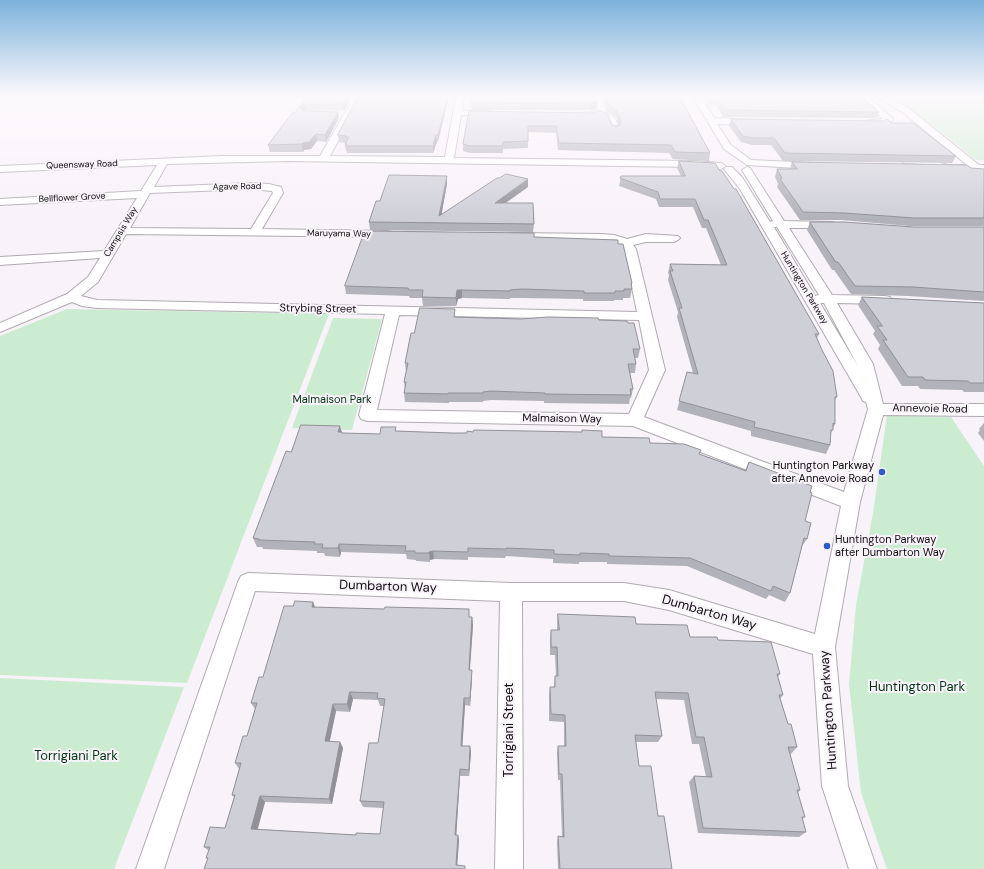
<!DOCTYPE html>
<style>
body{margin:0}
canvas{display:block;background:#f8f2f9}
</style>
<canvas width="984" height="869"></canvas>
<script>
const g = document.querySelector('canvas').getContext('2d');
g.lineJoin = 'round';
function fillPath(path, color) { g.fillStyle = color; g.fill(path, 'evenodd'); }
function stroke(path, color, width, dash) { g.strokeStyle = color; g.lineWidth = width; g.lineCap = dash ? 'butt' : 'round'; g.setLineDash(dash || []); g.stroke(path); }
function label(font, color, halo, rows, align = 'center') {
  g.font = font + ' "DM Sans",sans-serif'; g.lineWidth = 4; g.setLineDash([]); g.textBaseline = 'middle'; g.strokeStyle = halo; g.fillStyle = color; for (const [text, x, y, turn = 0] of rows) {
    g.save(); g.translate(x, y); g.rotate((+turn || 0) * Math.PI / 180); g.textAlign = isNaN(turn) ? turn : align; if (halo) g.strokeText(text, 0, 0); g.fillText(text, 0, 0); g.restore();
  }
}
fillPath(new Path2D(`
 M898 99 984 100V160H976Z
 M67 309 329 314 187 683 0 675V336Z
 M333 318 382 319 352 430 292 428Z
 M887 415 951 417 984 466V869H887L861 793 849 684 856 605 873 513Z
 M0 678 184 687 114 869H0Z`), '#ccecd1');
const minor = new Path2D(`
 M354 97H362L330 156 445 157 456 97H464L462 111H491L495 113 491 115H461L454 158 695 161 721 163 726 166 721 169 695 167 288 161 167 164 154 187 252 183 269 184 281 187 283 193 262 229 388 231 392 232 394 234 392 236 388 237 126 234 98 282 81 296 97 300 637 312 624 249 617 243 605 241 512 239 508 238 506 236 508 234 512 233 601 234 614 235 627 239 646 234 678 236 680 238 678 240 674 242H646L633 245 636 249 665 370 644 417 844 492 868 409 866 402 863 401 861 397 740 189 724 169 726 167H732L742 177 770 222 773 221 742 170 747 167 750 168 784 221 832 222 836 223 838 225 836 227 832 228H789L832 295 885 296 890 297 892 300 890 303 885 304 837 303 873 364 883 404H984V416L883 415 860 502 835 647 848 786 877 869H849L822 786 813 654 669 610 624 601H522L523 869H495L500 601 255 591 164 869H136L238 582 241 576 248 573 511 583H624L669 590 815 634 841 506 633 426 367 421 361 419 359 415 385 314 97 308 82 306 72 302 0 332V323L67 294 88 277 100 258 0 265V257L104 251 137 198 0 205V199L141 191 157 165 0 172V166L222 156H320ZM252 189 272 191 273 193 251 229 130 228 150 193ZM774 227H777L819 295 815 296ZM820 303H824L858 366ZM399 315 639 320 649 370 629 414 377 410Z
 M595 97H603L606 110 605 112 615 118 619 129 618 131H612L608 121 599 115 580 118 576 115 577 113 592 112 598 109Z
 M693 97H701L714 118 756 120 757 122 756 124 753 125 717 124 731 145 751 160 814 163 819 166 814 169 747 165 724 149Z
 M860 97H869L892 118 893 120C886 126 873 127 864 125L863 123 864 121 883 119Z
 M876 97H887L907 107 979 165H984V171H947L922 164 904 163 902 161 904 159 922 158 948 165H967L901 111Z`);
stroke(minor, '#b0aab1', 2);
fillPath(minor, '#fff');
fillPath(new Path2D(`
 M307 97H352L344 110 305 111 338 112 339 118 326 142 317 141 311 149 304 150 303 152H270L268 145 295 113 301 109Z
 M358 97H449L438 141 437 142 433 153H347V151H346L345 144 346 143 339 142 338 135Z
 M605 97H680L710 153 709 161 673 159 669 153 558 150 556 133 528 132V148L503 149V153H470L463 151V144L469 111 619 126 616 117 607 111Z
 M703 97H862L879 112 877 118 723 117 716 105H708Z
 M597 102 596 108 591 110H471L470 103Z
 M731 119 892 123 956 156 952 163 783 161 771 145H752L741 142 729 126Z
 M679 161 720 171 819 334 817 338 837 397 835 400V424L831 433 830 445 826 454 751 436V431L677 410 687 372 693 373 677 317 678 312 668 280 669 275 668 273 670 264 721 265 706 228H702L693 207H659L656 199 619 186 621 176H681L677 168Z
 M792 162 984 169V226H910L841 220H800L777 187 778 184 775 177 777 169H790Z
 M447 184 441 215 528 187 506 203 534 224 533 232 370 230 369 222 380 201Z
 M810 222 914 227H984V301L908 296 851 294 834 270H832L807 230Z
 M534 237 618 244 632 283 631 287 632 289 630 298H623V300H614V301H583V299L521 298H510V299L462 298 458 299 456 306H423L422 298H410L409 296 346 294 345 286Z
 M862 297 984 303V392H964L962 390 920 389 918 386H902L878 349 880 345 873 334 875 331 858 305Z
 M455 317 521 319 599 320 628 323 640 349 638 358H635L636 364 635 373H630L633 389 631 398H630L629 404 544 403V401L491 400 483 401V402H449V403L405 402 404 393 405 389 404 382 406 372 405 363 414 333Z
 M984 423V441L978 433 980 430 979 429Z
 M582 430 602 437 650 443 699 454 745 470 749 462 810 492 805 521 807 539 802 546 790 593 785 602 769 595 766 599 687 566 607 564V562H579V564L553 563V559L506 556 505 558 468 557V560L434 559 430 560V562L416 561V560L407 559 406 554 341 552 340 557 325 556 324 553H317V551L263 549 262 547H257L253 538 291 452 341 432 342 433 380 434 396 431 452 433 582 432Z
 M313 602 315 607 472 617 473 625 470 670 472 678 470 706 465 705 462 746H470L471 753 469 776H460L456 835H458L459 840 457 865 207 859 206 858 209 851 204 847 225 828 234 797 232 795 239 769 235 763 247 736 255 709 251 703 263 677 293 606ZM353 699 378 700 380 706H384L378 743 360 801 363 807 384 808 380 834 356 835 258 829 265 802 332 804 343 748 340 742 330 741 336 711 350 712Z
 M558 614 636 624 690 637 718 640 780 674 778 677 783 695 780 699 788 724 797 747 791 754H790L800 790 798 793 805 817 802 819 806 832 799 837 698 833 689 782 694 776 706 777 699 744H692L684 700 656 699 662 736 658 742H636L639 766 658 816 672 869H558L557 842 558 836H562L560 780H558L557 753 558 746H564V722L549 721V695L550 687H554L555 676H556L555 655H550V638L551 630H557V622Z`), '#b2b2ba');
fillPath(new Path2D(`
 M347 97H352L344 110 343 104Z
 M448 97H449L438 141V135Z
 M597 102 596 108 591 110V104Z
 M305 104 306 110 302 112 300 106Z
 M338 112 339 118 326 142 325 135Z
 M316 134 317 141 311 149 304 150 303 152 302 144 303 143Z
 M436 135 437 142 433 153V146Z
 M447 176V184L440 223 439 216Z
 M528 179V187L495 210V203Z
 M457 290H462V298L458 299 456 306V298Z
 M340 426 342 433V432L344 441 338 432Z
 M339 544 341 552 340 557 338 548Z
 M433 551 434 559 430 560V562L429 552Z
 M313 602 316 610 312 607Z
 M472 617 473 625 469 678V670Z
 M472 670V678L470 706V698Z
 M350 692 353 699 350 712 347 704Z
 M464 698 465 705 462 753 461 746Z
 M333 704 336 711 328 748 325 741Z
 M340 742 343 748 332 804 329 799Z
 M470 746 471 753 469 776V770Z
 M460 769V776L456 840 455 835Z
 M260 796 265 802 256 834 251 829Z
 M458 835 459 840 457 869 456 865Z`), '#919197');
const building = new Path2D(`
 M307 97H347L343 104H305L300 106Z
 M358 97H448L438 135H436L433 146H346L347 144H345L349 137H346V136L338 135Z
 M471 97H596L597 102 591 104 470 103Z
 M606 97H680L710 153 675 152 671 145 559 143 556 126H528V141L503 142V146H470L463 144 469 111 593 113 600 110 608 115 612 125 619 126 621 122 617 111 608 105Z
 M708 97H862L879 112 725 110 717 99H709Z
 M299 107 305 111 338 112 325 135 316 134 309 142 303 143 302 144 268 145 292 113H295Z
 M731 119 883 121 887 119 892 123H913L956 156 785 153 774 138H754L743 136Z
 M679 161 715 163 720 171H722L734 189H736L819 334H815L822 350 833 371 837 397H835V424L833 423V430H831L830 445 754 427 755 422 679 401 687 372 698 374 679 308H682L670 271H673L670 264 727 265 708 220H704L695 199H660L658 192 620 178 621 176H685Z
 M792 162 967 165 971 168 984 169V218H914L844 213 803 212 780 179 782 178 777 169H797Z
 M506 174 528 179 495 203H533L534 224 369 222 376 201H380L389 175 447 176 439 216 497 178H499Z
 M810 222H844L914 227H984V292L913 287 855 286 838 262H836Z
 M365 231 534 233V237L618 240V244H623L632 283H631L632 289H624V291H615V293H584V291L522 289 510 290V291L462 290H457L456 298 422 297 423 290H409L408 288 345 286Z
 M862 297 984 303V383H970L968 381 925 380 923 377H908L883 340H887L877 326H882Z
 M420 308 455 309 454 317 521 319 548 317 598 318 599 320 627 321 628 323H634L640 349H633L636 364H628L633 389H630L631 395 545 394V393L491 391 483 392V393H448V394L404 393 406 382H404L408 363H405L411 333H414Z
 M301 425 340 426 338 432H342V433L380 434 381 427H396L395 431 452 433H467V431L473 432 474 430 582 432V430L602 431V437L649 438 650 443 684 444 701 450 699 454 746 471 749 462 812 486 810 492 812 493 805 521 811 523 807 539 804 538 790 593 773 586 771 591 690 558 609 556V554L580 553V555L554 554V550L506 548V549L468 548V552L433 551 429 552V553H415V551H405L406 546 339 544 338 548H322L323 544H314L315 542 259 540V539L253 538 286 451 291 452Z
 M295 601 313 602 312 607 384 609 385 607 469 609V617H472L469 670H472L470 698H464L461 746H470L469 770 460 769 455 835H458L456 865 465 866V869H204L208 858H206L210 847H204L210 827 225 828 235 795H232L241 763H235L243 736H247L257 703H251L259 677H263L284 606H293ZM350 692 378 693 377 698 385 699 378 743H369L360 801 384 802 380 834 356 833V835L251 829 260 796 329 799 340 742 325 741 333 704H347Z
 M558 614 635 617 636 624 687 625 690 637H717L718 640 771 642 780 674H777L783 695H779L788 724H791L797 747H788L800 790H797L805 817H802L806 832 703 828 694 776 712 777 704 737H696L688 693 655 692 662 736 635 735 639 766H651L658 816H664L672 869H560L558 836 564 837 562 774H559L558 746H566L565 715 551 714 550 687H555V676H558L557 647H551V630H559Z`);
fillPath(building, '#cfcfd8');
stroke(building, '#919197', 1);
const sky = g.createLinearGradient(0, 0, 0, 219);
sky.addColorStop(0, '#7db2dc');
sky.addColorStop(0.44, '#fcf9fc');
sky.addColorStop(1, '#fcf9fc00');
g.fillStyle = sky;
g.fillRect(0, 0, 984, 219);
for (const [x, y, r, color] of [
 [882,472,4,"#2e5bca"],
 [827,546,4,"#2e5bca"]
]) { const dot = new Path2D(); dot.arc(x, y, r, 0, 2 * Math.PI); g.fillStyle = color; g.fill(dot); stroke(dot, '#f8f2f9', 1.5); }
label('9px', '#0f0d10', '#f8f2f9', [
 ["Queensway Road",82,165,-2],
 ["Agave Road",237,187,-1],
 ["Bellflower Grove",72,198,-3],
 ["Campsis Way",121,232,-59],
 ["Maruyama Way",339,234,1],
 ["Huntington Parkway",804,288,59]
]);
label('11px', '#0f0d10', '#f8f2f9', [
 ["Strybing Street",318,309,1],
 ["Annevoie Road",930,409,1],
 ["Malmaison Way",562,419,1]
]);
label('11px', '#013313', '#f8f2f9', [
 ["Malmaison Park",332,400]
]);
label('11px', '#0f0d10', '#f8f2f9', [
 ["Huntington Parkway",874,466],
 ["after Annevoie Road",874,479],
 ["Huntington Parkway",835,540,"left"],
 ["after Dumbarton Way",835,553,"left"]
], 'right');
label('13px', '#0f0d10', '#f8f2f9', [
 ["Dumbarton Way",388,587,2],
 ["Dumbarton Way",709,613,16],
 ["Huntington Parkway",829,710,-94],
 ["Torrigiani Street",510,730,-90]
]);
label('13px', '#013313', '#f8f2f9', [
 ["Huntington Park",917,688],
 ["Torrigiani Park",76,757]
]);
</script>
